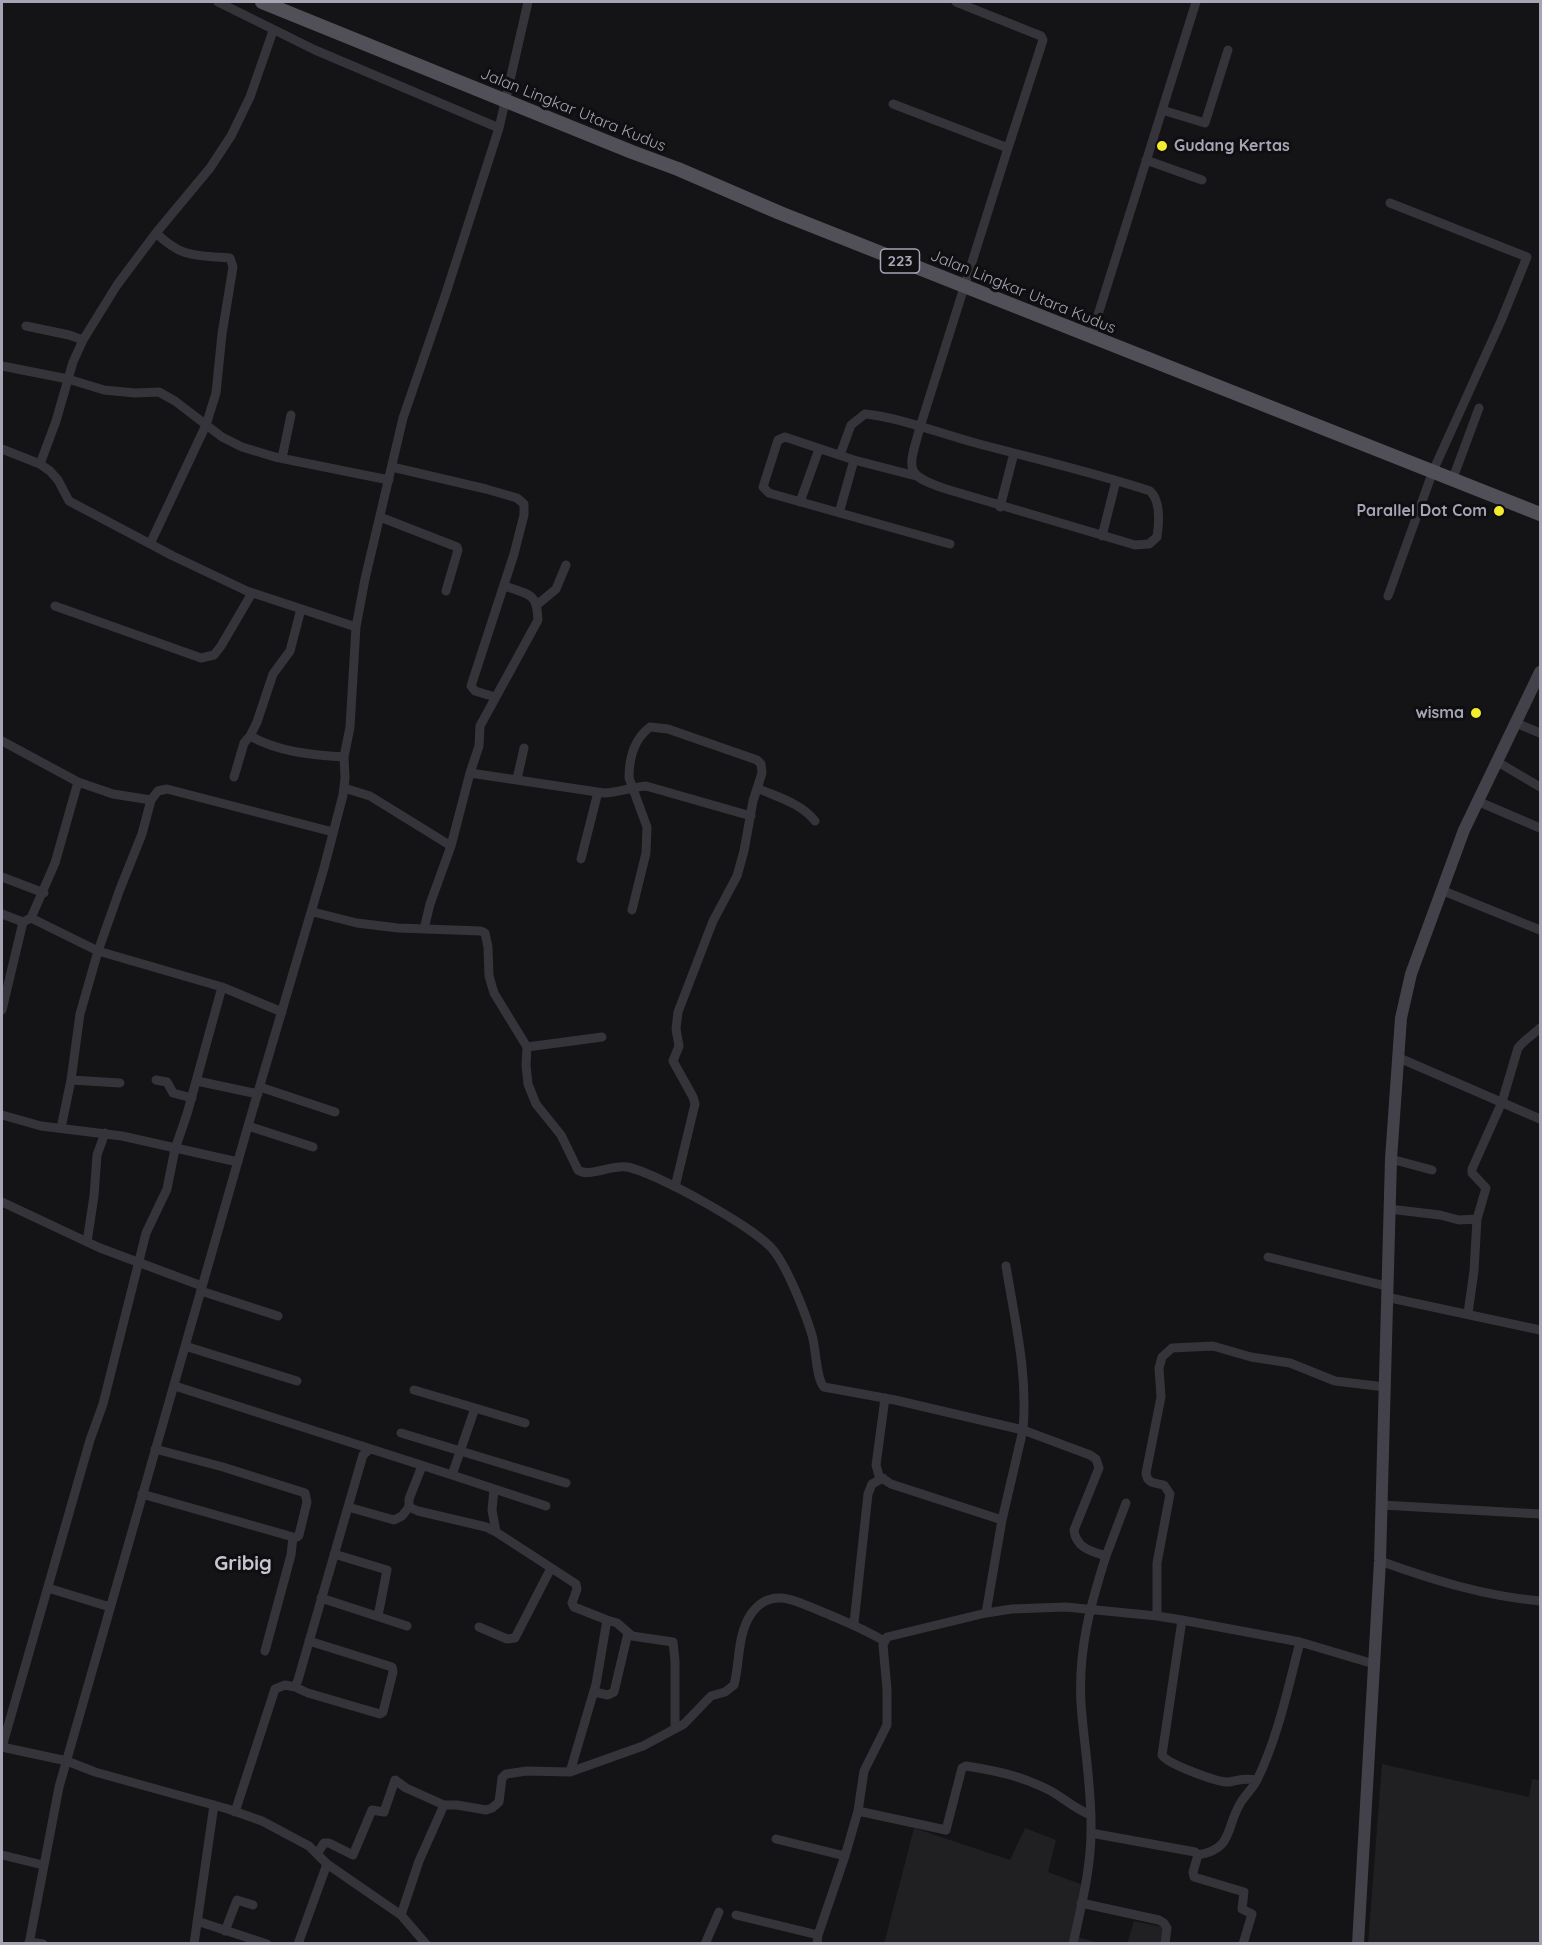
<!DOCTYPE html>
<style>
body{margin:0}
#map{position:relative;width:1542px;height:1945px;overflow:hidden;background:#141315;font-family:Quicksand,sans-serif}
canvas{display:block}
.frame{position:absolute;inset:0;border:3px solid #a5a5b5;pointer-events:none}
</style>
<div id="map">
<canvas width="1542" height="1945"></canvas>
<div class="frame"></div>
</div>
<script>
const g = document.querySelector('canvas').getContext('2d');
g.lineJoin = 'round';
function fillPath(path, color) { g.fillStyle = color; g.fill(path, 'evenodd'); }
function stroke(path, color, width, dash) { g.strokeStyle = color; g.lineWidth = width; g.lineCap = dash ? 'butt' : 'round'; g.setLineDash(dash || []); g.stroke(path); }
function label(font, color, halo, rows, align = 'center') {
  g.font = font + ' Quicksand,sans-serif'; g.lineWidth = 6; g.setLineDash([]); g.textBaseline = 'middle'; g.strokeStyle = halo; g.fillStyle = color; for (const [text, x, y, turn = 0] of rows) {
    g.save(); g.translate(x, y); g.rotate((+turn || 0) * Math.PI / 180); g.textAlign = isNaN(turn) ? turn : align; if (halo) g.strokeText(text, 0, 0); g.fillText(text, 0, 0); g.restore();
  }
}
fillPath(new Path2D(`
 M1382 1764 1529 1797 1532 1779 1540 1780V1943H1368Z
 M914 1828 1010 1860 1025 1828 1056 1840 1048 1872 1083 1885 1071 1935 1099 1943 884 1944Z
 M1134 1921 1163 1927 1164 1943 1127 1944Z`), '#201f22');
stroke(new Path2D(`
 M218 2 315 50 499 128
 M956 2 1041 36 1043 40 1008 148
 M1162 110 1205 123 1228 50
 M1146 160 1202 180
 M26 326 69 335 83 340
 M1091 337 1196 2
 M2 366 68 379 104 390 135 393 159 392 175 401 222 437 242 447 275 457 389 480
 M2 449 40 464 50 471 58 480 69 501 173 556 247 591 356 627
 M840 455 851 425 865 414C898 417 939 433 972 442 1031 458 1092 472 1150 491 1161 501 1159 524 1157 537L1149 544 1135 545 946 489C902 475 909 468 920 427L1008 148 893 104
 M282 458 291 415
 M40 464 56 421 73 362 83 340 117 285 156 233 210 168 231 136 250 97 273 31
 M392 467 486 489 517 498 524 504V515L514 554 471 686 475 691 495 697
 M916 476 854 460 785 437 778 440 763 487 769 493 950 544
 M1453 478 1479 408
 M800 502 819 449
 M1000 507 1014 453
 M839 513 854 460
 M380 517 457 547 458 550 446 591
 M1102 536 1116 481
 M150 544 206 425 216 393 222 334 233 267 230 258C196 255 183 259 156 233
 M1388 596 1433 471 1501 321 1527 257 1390 203
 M538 604 556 589 566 565
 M55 606 201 658 214 655 221 646 252 593
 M301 609 290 651 273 674 257 722 250 736C279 752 311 755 344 757
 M1516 723 1540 733
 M2 741 78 782 113 794 151 800
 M1496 761 1540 787
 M470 773 604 793C619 793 631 787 646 786L751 816
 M234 777 244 743 250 736
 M517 779 524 748
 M344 788 370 796 451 846
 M757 788C777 797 801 803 815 821
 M1477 801 1540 828
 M581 859 598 792
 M2 877 44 893
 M1441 890 1540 930
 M632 910 646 853 647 827 629 778C629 758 634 739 650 727L668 729 757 760 761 764 762 773 753 801 744 851 737 876 713 921 678 1012 676 1029 679 1046 673 1061 693 1097 695 1104 675 1187
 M313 912 357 923 398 928 481 931 485 933 488 947 489 976 494 993 527 1047 526 1065 528 1084 536 1104 561 1135 578 1170C589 1178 612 1164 627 1167 655 1172 758 1229 774 1251 788 1269 805 1312 812 1335 816 1348 816 1379 824 1387L895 1400 1023 1430 1002 1520 986 1613
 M2 914 23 922
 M31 918 55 863 78 782
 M424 929 430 904 451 846 470 773 479 746 480 726 538 620C537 592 529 595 505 586
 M2 1010 23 922 31 918 98 951 222 987 282 1012
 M527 1047 602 1037
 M1397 1057 1540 1119
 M71 1080 120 1083
 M156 1080 167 1082 173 1093 192 1098
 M197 1081 258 1094
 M260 1087 335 1112
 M2 1115 41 1126 122 1136 238 1162
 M248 1126 313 1147
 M61 1128 71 1080 80 1014 98 951 120 889 142 834 151 800 158 791 167 789 333 832
 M1391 1159 1432 1170
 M2 1202 100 1248 202 1286
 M1389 1209 1440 1215 1459 1220 1477 1219 1486 1188 1472 1173V1169L1502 1102 1518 1048C1524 1040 1533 1035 1540 1028
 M87 1242 94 1196 97 1155 105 1133
 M1268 1257 1386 1286
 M1006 1266C1015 1322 1028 1373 1023 1430L1090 1455 1096 1459 1099 1468 1074 1530C1076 1548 1091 1551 1106 1556 1090 1606 1078 1650 1081 1704 1084 1746 1092 1788 1091 1831 1091 1869 1081 1907 1073 1944
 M201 1291 278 1316
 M1386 1297 1540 1330
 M1468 1313 1474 1271 1477 1219
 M185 1346 297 1381
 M175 1386 452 1475 475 1408 525 1423
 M414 1390 475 1408
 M885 1398 876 1465 879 1476 891 1484 1002 1520
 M401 1433 566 1483
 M422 1466 409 1499V1507L418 1511 486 1527 496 1532 576 1584 577 1589 572 1603 574 1607 607 1620 596 1684 570 1772
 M452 1475 546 1506
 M494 1489 492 1510 496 1532
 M142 1494 293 1537H297L299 1535 307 1502 305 1493 223 1467 155 1449
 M1382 1505 1540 1514
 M348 1507 394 1520 402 1516 409 1507
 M334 1554 387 1570 378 1616
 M1106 1556 1126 1503
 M1380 1561C1433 1580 1484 1596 1540 1601
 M48 1588 110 1607
 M321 1598 407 1626
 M1157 1616V1563L1170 1494 1164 1485C1156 1483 1147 1484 1146 1473L1161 1397 1159 1368 1162 1357 1172 1348 1213 1346 1251 1357 1290 1363 1335 1381 1385 1387
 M607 1620 617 1623 632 1636 673 1642 675 1661V1729
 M1182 1620 1162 1755C1167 1764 1219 1783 1229 1782 1240 1780 1245 1778 1257 1780
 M854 1623 868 1494 872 1484 883 1478
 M479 1627 507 1639 515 1638 551 1568
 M265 1651 291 1555 293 1537
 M295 1687 308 1693 380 1714 383 1712 393 1672 392 1667 309 1641
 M594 1692 608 1695 614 1692 628 1633
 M2 1747 90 1440 103 1404 146 1233 167 1189 175 1149 187 1114 222 987
 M2 1747 67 1761 95 1772 228 1809 262 1821 309 1846 327 1864 401 1915 426 1944
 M858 1811 946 1830 962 1768 966 1766C997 1771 1018 1775 1047 1789 1062 1796 1074 1809 1091 1815
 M235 1812 275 1689 285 1685 295 1687 298 1680 363 1455 370 1449
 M1091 1833 1195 1852 1198 1855 1193 1872 1194 1877 1244 1892 1242 1909 1252 1914 1243 1944
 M776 1839 845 1856
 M317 1854 324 1843H329L353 1855 372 1810 384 1812 395 1780 406 1788 444 1805
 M2 1855 43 1865
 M1198 1855C1234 1849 1225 1828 1241 1802 1246 1794 1253 1788 1257 1780 1278 1737 1288 1688 1300 1642
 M1081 1903 1159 1920 1164 1923 1167 1928 1165 1944
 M401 1915 419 1861 444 1805H457L486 1810 492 1808 499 1802 502 1778 506 1774 527 1771 570 1772 643 1746 684 1724 711 1696 725 1692 734 1685C740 1662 737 1635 751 1614 773 1582 804 1606 830 1615 851 1624 864 1629 884 1641
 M736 1915 818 1935
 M197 1921 267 1944
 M225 1931 237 1900 253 1905
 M29 1942 43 1944
 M29 1944 59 1787 248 1126 324 868 343 795 345 778 344 757 350 727 356 627 365 579 403 418 446 293 499 128 528 2
 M194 1944 214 1805
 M298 1944 327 1864
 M705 1944 719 1912
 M817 1944 818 1935 845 1856 858 1811 864 1771 887 1725V1689L883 1645 887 1637 986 1613 1012 1609 1066 1607 1157 1616 1182 1620 1300 1642 1374 1664`), '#35343a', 9);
stroke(new Path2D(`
 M1358 1944 1380 1561 1391 1159 1401 1018 1411 974 1464 830 1540 672`), '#43424a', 12);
stroke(new Path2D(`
 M262 2 632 152 678 169 780 213 1540 514`), '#515059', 14);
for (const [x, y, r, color] of [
 [1162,146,6,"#f1ec2f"],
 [1499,511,6,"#f1ec2f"],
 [1476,713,6,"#f1ec2f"]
]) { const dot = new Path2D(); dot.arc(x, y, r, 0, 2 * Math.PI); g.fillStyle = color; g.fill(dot); stroke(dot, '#0f0e10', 2); }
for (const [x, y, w] of [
 [900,261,39]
]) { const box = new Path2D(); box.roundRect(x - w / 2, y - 12, w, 24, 4.5); g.fillStyle = '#0f0e10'; g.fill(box); stroke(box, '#a5a5b5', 1.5); }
label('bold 15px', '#a5a5b5', null, [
 ["223",900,261]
]);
label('16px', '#a5a5b5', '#0f0e10', [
 ["Jalan Lingkar Utara Kudus",573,110,22],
 ["Jalan Lingkar Utara Kudus",1023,292,22]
]);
label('bold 16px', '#a5a5b5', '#0f0e10', [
 ["Gudang Kertas",1174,146,"left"],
 ["Parallel Dot Com",1487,511],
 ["wisma",1464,713]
], 'right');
label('bold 20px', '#c6c6d1', '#0f0e10', [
 ["Gribig",243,1564]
]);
</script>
